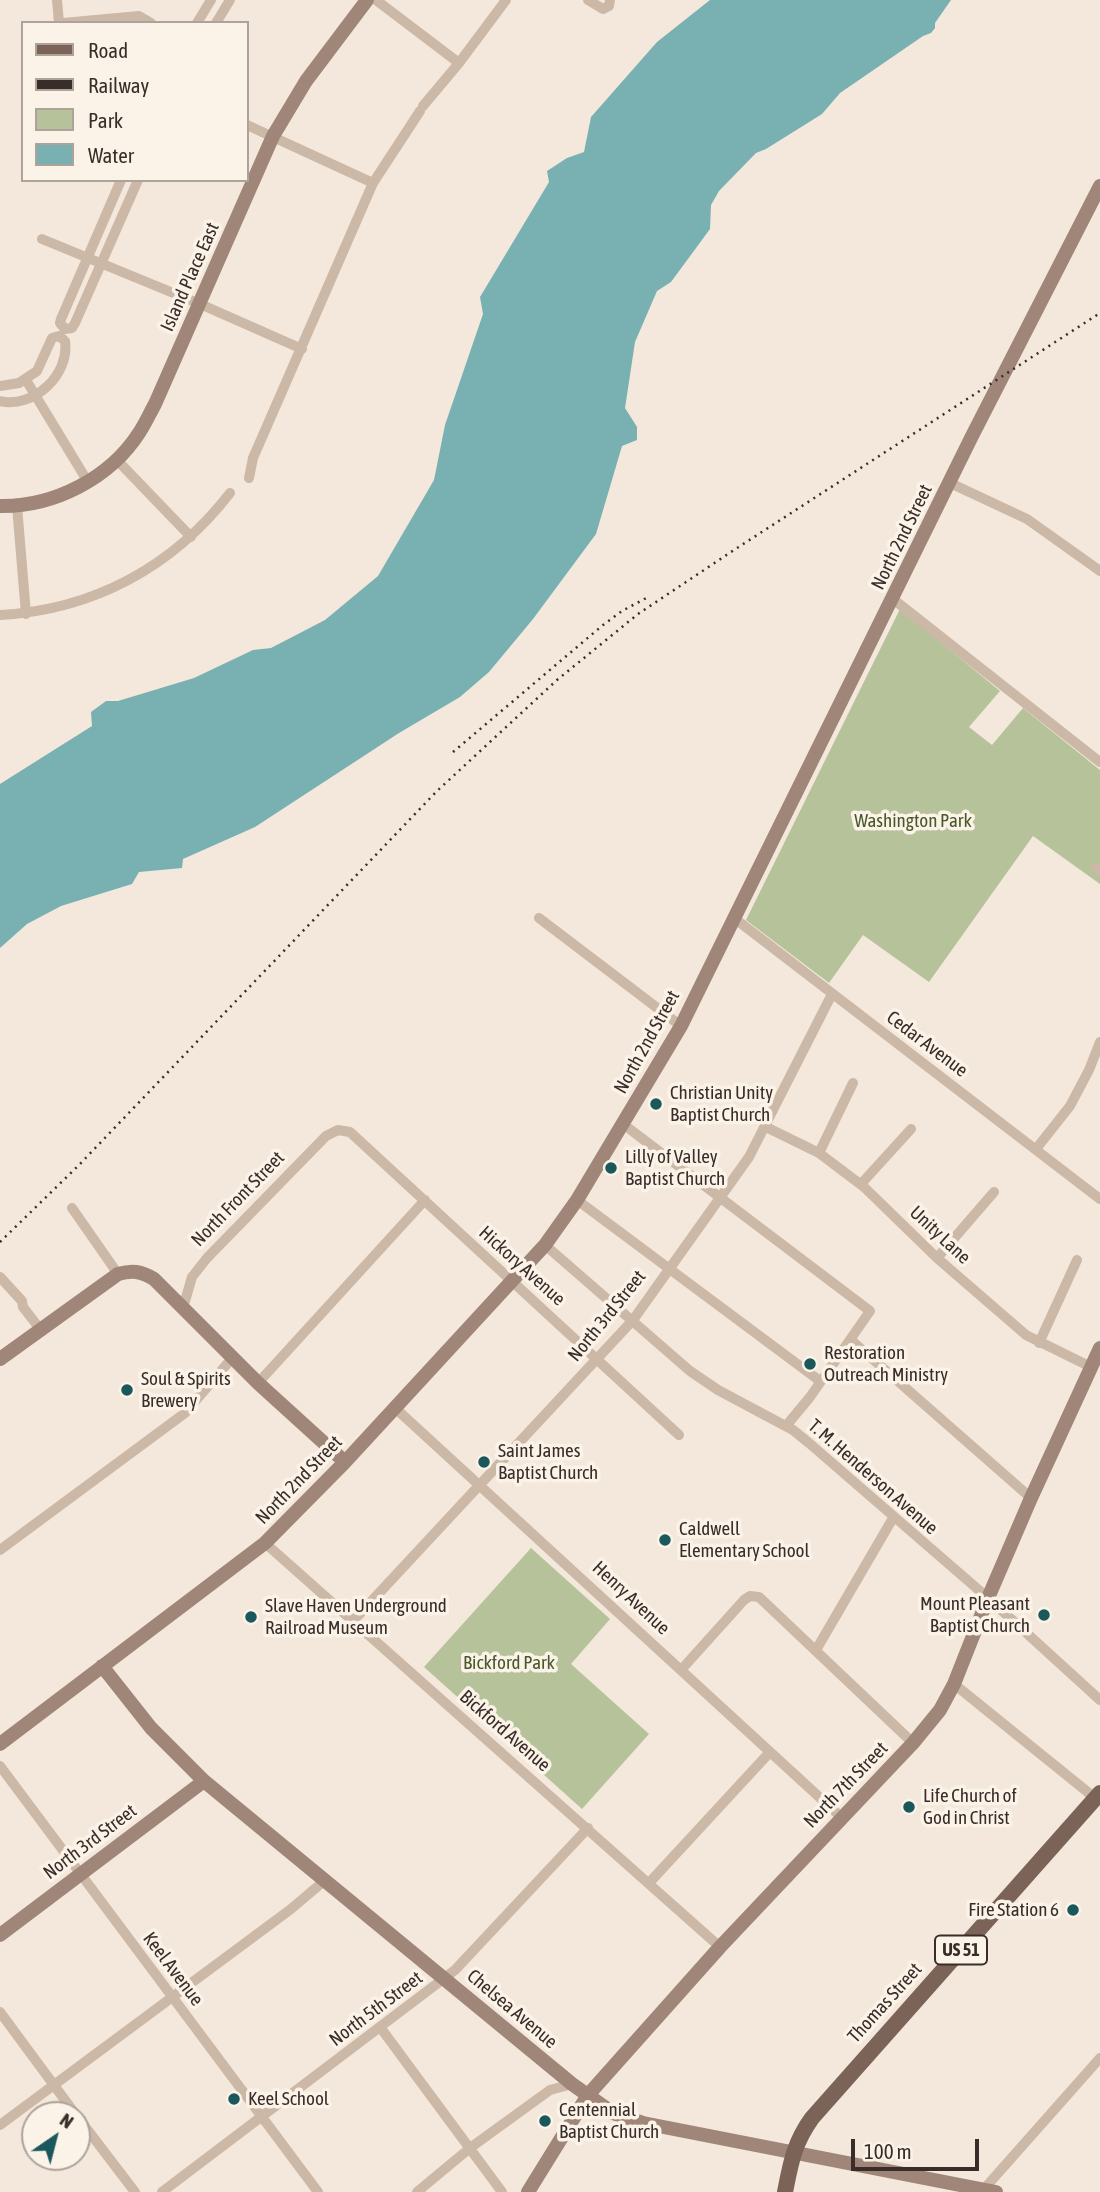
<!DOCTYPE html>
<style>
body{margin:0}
#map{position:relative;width:1100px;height:2192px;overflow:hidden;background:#f3e8db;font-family:"Asap Condensed",sans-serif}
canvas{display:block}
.legend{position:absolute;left:21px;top:21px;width:228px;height:161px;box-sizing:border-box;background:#fbf2e8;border:2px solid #ada39b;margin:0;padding:9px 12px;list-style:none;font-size:21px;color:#382d28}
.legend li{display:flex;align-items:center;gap:14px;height:35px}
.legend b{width:35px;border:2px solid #ada39b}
.north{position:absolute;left:21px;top:2101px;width:70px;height:70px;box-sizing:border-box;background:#fbf2e8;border:2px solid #ada39b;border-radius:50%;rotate:35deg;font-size:19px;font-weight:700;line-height:28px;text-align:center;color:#382d28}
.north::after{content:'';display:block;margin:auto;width:24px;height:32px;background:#1b585c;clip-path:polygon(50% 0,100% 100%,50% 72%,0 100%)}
.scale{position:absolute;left:851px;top:2139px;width:128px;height:32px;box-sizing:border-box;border:4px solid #382d28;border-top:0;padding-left:9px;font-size:21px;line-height:24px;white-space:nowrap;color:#382d28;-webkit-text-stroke:5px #fbf2e8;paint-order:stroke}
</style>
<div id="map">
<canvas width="1100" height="2192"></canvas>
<ul class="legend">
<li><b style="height:9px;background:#7b6358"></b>Road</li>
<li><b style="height:9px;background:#382d28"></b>Railway</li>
<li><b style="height:19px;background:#b6c39a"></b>Park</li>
<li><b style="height:19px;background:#79b0b2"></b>Water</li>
</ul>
<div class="north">N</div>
<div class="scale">100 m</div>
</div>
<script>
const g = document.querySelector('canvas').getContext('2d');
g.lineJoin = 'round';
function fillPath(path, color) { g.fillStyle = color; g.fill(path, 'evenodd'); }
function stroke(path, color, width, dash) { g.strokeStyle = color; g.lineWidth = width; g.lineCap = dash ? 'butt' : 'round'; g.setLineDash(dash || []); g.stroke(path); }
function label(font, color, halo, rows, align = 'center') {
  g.font = font + ' "Asap Condensed",sans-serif'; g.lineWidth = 7; g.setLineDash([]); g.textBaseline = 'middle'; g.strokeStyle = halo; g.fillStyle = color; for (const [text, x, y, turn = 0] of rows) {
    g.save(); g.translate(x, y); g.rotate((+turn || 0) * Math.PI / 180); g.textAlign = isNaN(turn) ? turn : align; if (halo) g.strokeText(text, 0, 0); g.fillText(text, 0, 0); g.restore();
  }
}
fillPath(new Path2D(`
 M900 609 1000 691 969 727 992 745 1023 708 1100 770V884L1033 836 929 982 863 935 829 983 746 920Z
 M531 1548 610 1619 571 1664 649 1734 582 1809 424 1667Z`), '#b6c39a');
fillPath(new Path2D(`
 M710 0H951L935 23V28L931 33 923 36 840 93 822 114 766 149 756 153 719 191 711 205 710 229 671 282 657 291 635 342 625 408 637 427V440L622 446 596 534 533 619 489 672 460 697 399 733 255 827 183 859 182 868 139 872 132 884 61 906 27 924 0 948V784L92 726 91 712 106 701H118L194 678 253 650 271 648 325 620 378 576 434 480 445 425 483 314 480 297 549 182 547 171 567 158 584 152 591 117 657 42Z`), '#79b0b2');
stroke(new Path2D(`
 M57 0 59 23
 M376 0 459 63
 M588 0 603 9 609 6 610 0
 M63 23 139 16 151 23
 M197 23 211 0
 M216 23 230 0
 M423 106 459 63 506 0
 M247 125 373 183
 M121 180 61 319 60 323 65 329 72 328 75 323 138 180
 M42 239 200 304 302 349
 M26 380 88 482
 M0 386 19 383 37 371 52 338 59 336 65 341C70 375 33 409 0 401
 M117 460 191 537
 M249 478 253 458 373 183 420 111
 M950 483 1027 519 1100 571
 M17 506 26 614
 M893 599 1100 762
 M0 615C93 610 173 567 230 493
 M1096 868 1100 871
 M539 918 681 1026
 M734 918 1100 1199
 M623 1124 870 1311 810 1397 786 1426
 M766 1127 819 1153 864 1187 937 1258 1026 1335 1091 1367
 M1036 1149 1070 1106 1089 1070 1100 1042
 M819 1153 853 1083
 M861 1184 911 1129
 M577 1200 820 1381
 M72 1208 118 1274
 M545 1245 690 1371 718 1390 793 1430 809 1443 988 1598 1100 1700
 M937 1258 994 1192
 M0 1277 22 1301 23 1307 40 1329
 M181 1306 185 1301 192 1277 207 1258 326 1136 338 1130 350 1132 679 1435
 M851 1340 1031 1498
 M1039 1343 1077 1260
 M258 1383 425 1200
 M394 1407 841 1817
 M265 1543 720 1947
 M0 1550 185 1413 233 1357
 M354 1620 633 1320 749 1157 832 994
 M816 1650 893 1518
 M681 1670 744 1600 750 1596 759 1597 913 1743
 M954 1684 1095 1798
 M0 1766 318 2192
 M649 1883 770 1752
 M0 2012 76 2115
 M380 2027 502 2192
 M77 2116 135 2192
 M0 2125 291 1909 324 1881
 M984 2189 1100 2058
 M162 2192 455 1970 588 1828
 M417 2192 470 2148 550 2090 572 2084`), '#ccb8a7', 10);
stroke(new Path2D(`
 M0 506C54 507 110 478 139 433 145 424 150 413 155 404L273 136 306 81 367 0
 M0 1359 118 1274C132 1270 141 1271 154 1279L258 1383 345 1462
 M102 1666 151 1728 204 1781 572 2084 613 2113 643 2123 996 2192
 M0 1744 265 1543 345 1462 545 1245 577 1200 681 1026 971 438 1100 186
 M0 1935 204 1781
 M528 2192 588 2095 720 1947 913 1743 940 1710 954 1684 988 1598 1031 1498 1100 1348`), '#a08678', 14);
stroke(new Path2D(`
 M785 2192C791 2162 794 2143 812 2118L1100 1793`), '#7b6358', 16);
stroke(new Path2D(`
 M453 752 603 625 622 611 650 596
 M0 1242 79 1165 437 791 557 680 638 614 734 550 1100 313`), '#382d28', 2.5, [2, 5]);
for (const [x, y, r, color] of [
 [656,1104,7,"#1b585c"],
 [611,1168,7,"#1b585c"],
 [810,1364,7,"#1b585c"],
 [127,1390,7,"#1b585c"],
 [484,1462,7,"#1b585c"],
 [665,1540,7,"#1b585c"],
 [1044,1615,7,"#1b585c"],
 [251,1617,7,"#1b585c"],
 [909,1807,7,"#1b585c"],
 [1073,1910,7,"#1b585c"],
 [234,2099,7,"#1b585c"],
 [545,2121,7,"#1b585c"]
]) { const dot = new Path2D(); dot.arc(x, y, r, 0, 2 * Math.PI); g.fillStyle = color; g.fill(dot); stroke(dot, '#fbf2e8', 2.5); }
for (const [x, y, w] of [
 [961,1950,52]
]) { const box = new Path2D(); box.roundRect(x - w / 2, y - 14.5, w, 29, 5); g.fillStyle = '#fbf2e8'; g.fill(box); stroke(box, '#382d28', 2); }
label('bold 18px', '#382d28', null, [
 ["US 51",961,1950]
]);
label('19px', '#382d28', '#fbf2e8', [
 ["Island Place East",190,277,-66],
 ["North 2nd Street",902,537,-64],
 ["North 2nd Street",647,1042,-61],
 ["Cedar Avenue",927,1044,37],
 ["North Front Street",238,1199,-46],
 ["Unity Lane",940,1235,43],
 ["Hickory Avenue",522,1266,42],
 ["North 3rd Street",607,1316,-51],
 ["T. M. Henderson Avenue",873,1477,41],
 ["North 2nd Street",299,1480,-46],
 ["Henry Avenue",631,1598,43],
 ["Bickford Avenue",505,1731,41],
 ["North 7th Street",846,1785,-46],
 ["North 3rd Street",90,1842,-37],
 ["Keel Avenue",173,1969,53],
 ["Thomas Street",885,2003,-48],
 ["North 5th Street",376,2009,-37],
 ["Chelsea Avenue",512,2009,40]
]);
label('19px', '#47582a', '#fbf2e8', [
 ["Washington Park",913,821],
 ["Bickford Park",509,1663]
]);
label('19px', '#382d28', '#fbf2e8', [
 ["Christian Unity",670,1093],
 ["Baptist Church",670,1115],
 ["Lilly of Valley",625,1157],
 ["Baptist Church",625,1179],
 ["Restoration",824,1353],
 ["Outreach Ministry",824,1375],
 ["Soul & Spirits",141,1379],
 ["Brewery",141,1401],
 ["Saint James",498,1451],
 ["Baptist Church",498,1473],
 ["Caldwell",679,1529],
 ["Elementary School",679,1551],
 ["Mount Pleasant",1030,1604,"right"],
 ["Baptist Church",1030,1626,"right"],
 ["Slave Haven Underground",265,1606],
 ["Railroad Museum",265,1628],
 ["Life Church of",923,1796],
 ["God in Christ",923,1818],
 ["Fire Station 6",1059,1910,"right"],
 ["Keel School",248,2099],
 ["Centennial",559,2110],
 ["Baptist Church",559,2132]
], 'left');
</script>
